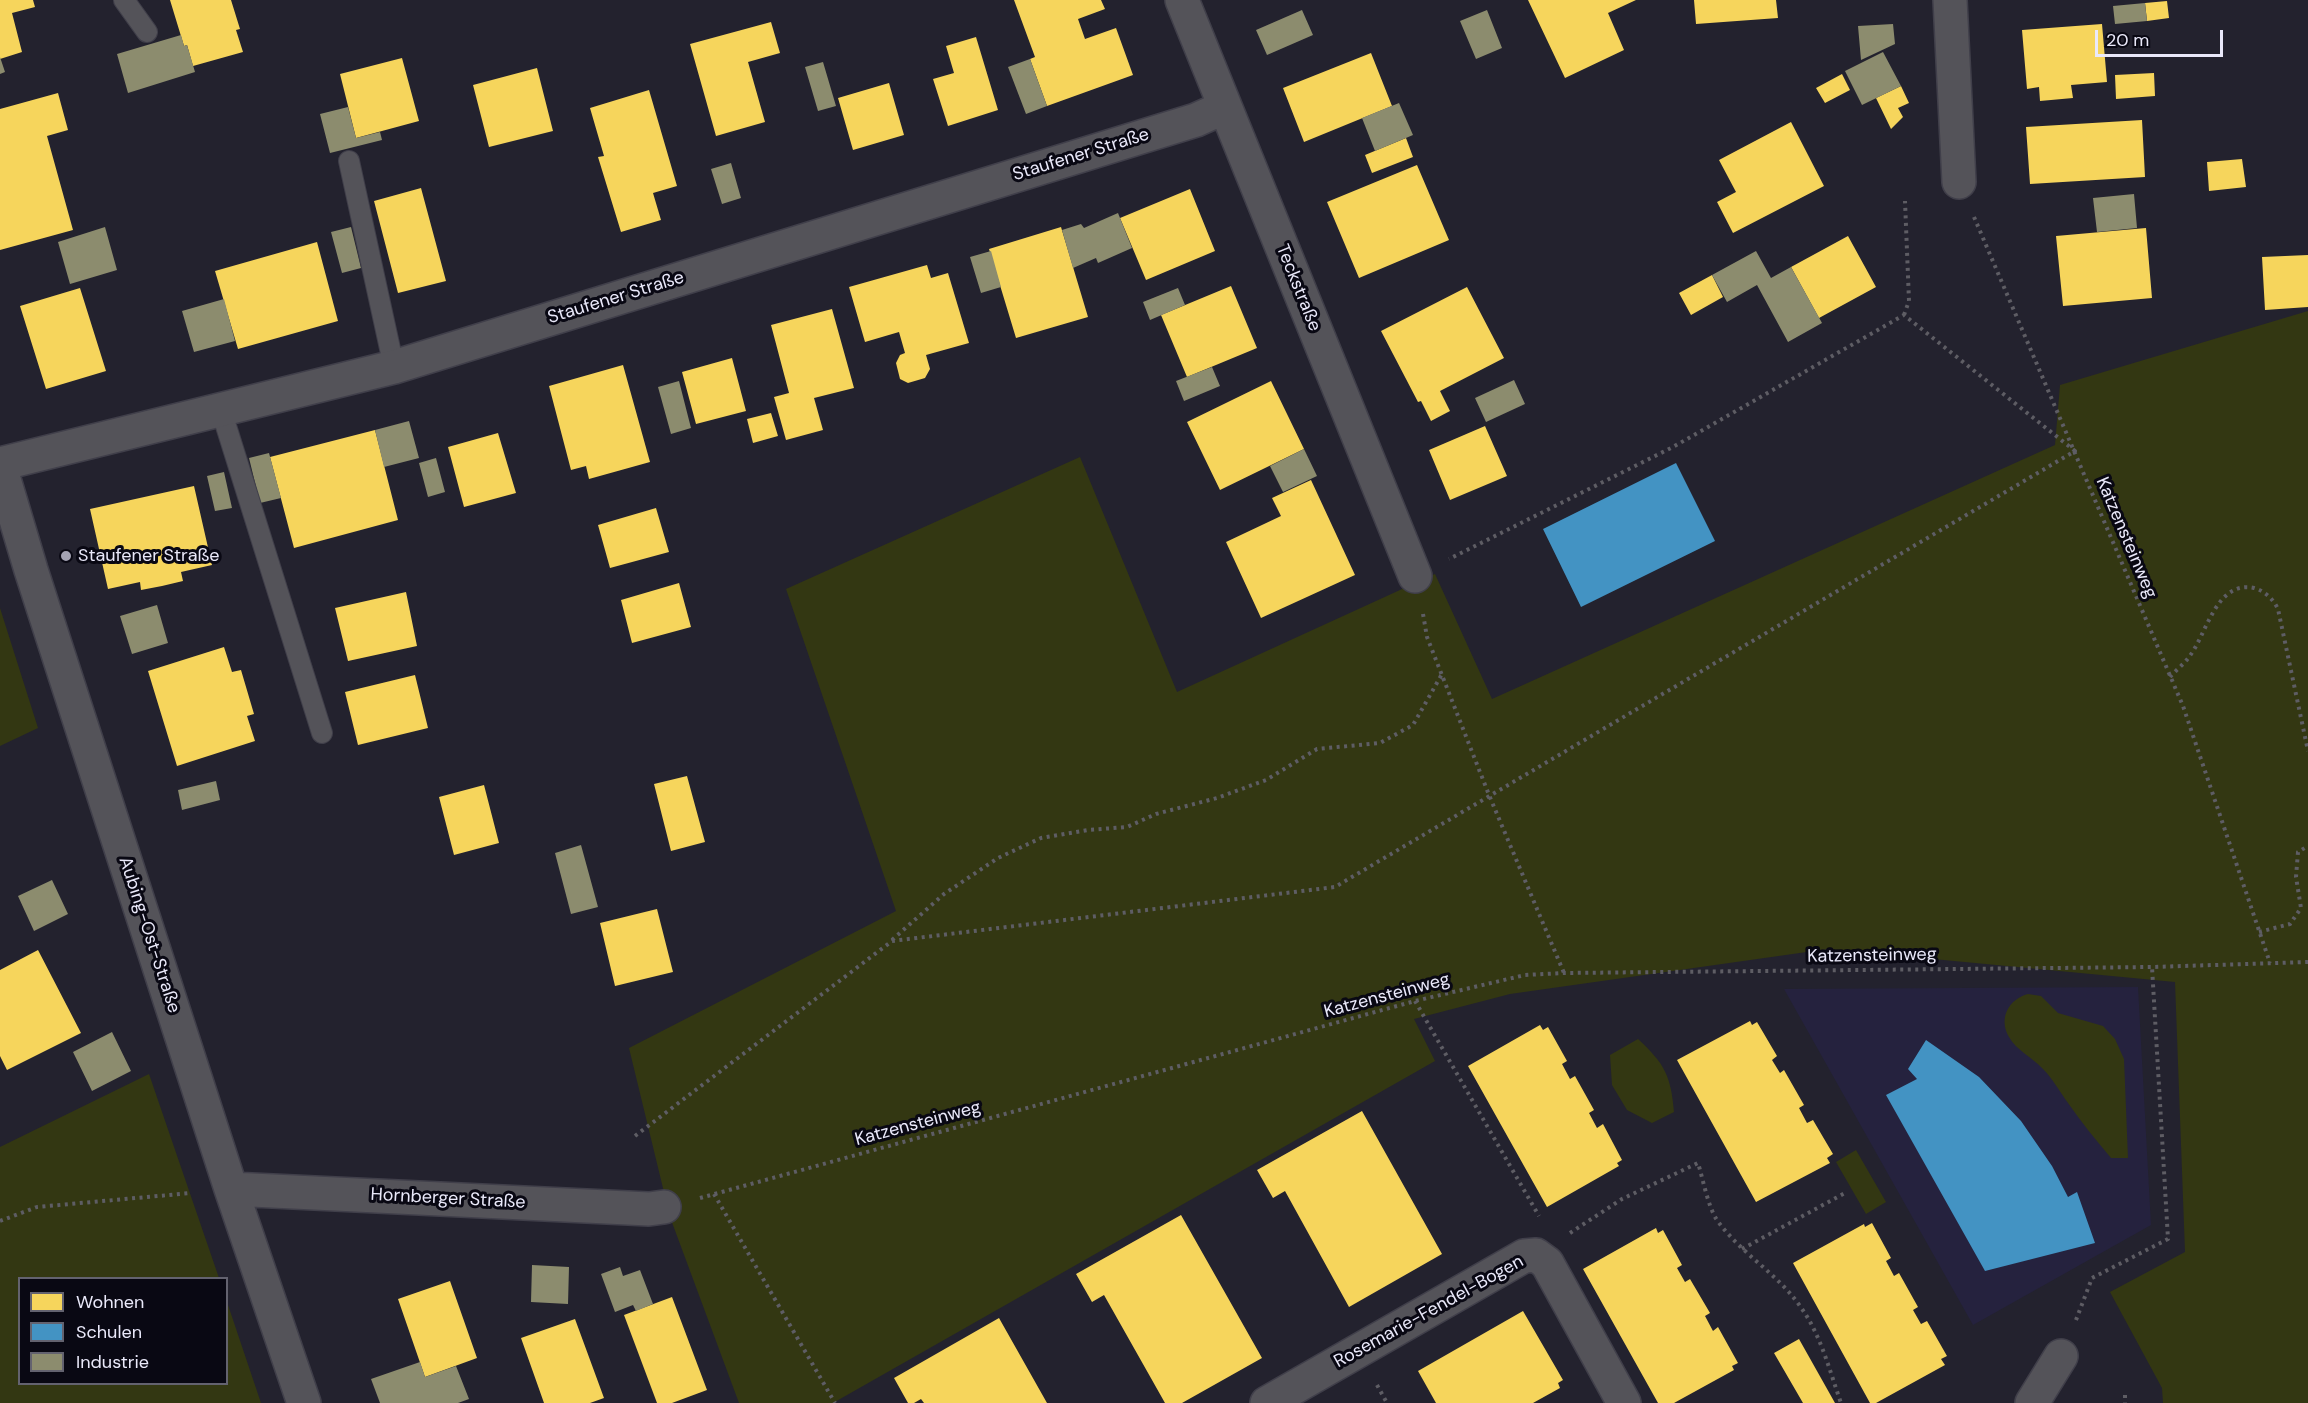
<!DOCTYPE html>
<meta charset="utf-8">
<style>
body{margin:0}
#map{position:relative;width:2308px;height:1403px;overflow:hidden;background:#23222e;font-family:"DM Sans",sans-serif}
canvas{display:block}
.legend{position:absolute;left:18px;top:1277px;width:210px;height:108px;box-sizing:border-box;background:#090813;border:2px solid #63626f;margin:0;padding:8px 10px;list-style:none;font-size:18px;color:#eae9fa}
.legend li{display:flex;align-items:center;gap:12px;height:30px}
.legend b{width:30px;border:2px solid #63626f}
.scale{position:absolute;left:2095px;top:30px;width:128px;height:27px;box-sizing:border-box;border:3px solid #eae9fa;border-top:0;padding-left:8px;font-size:18px;line-height:21px;white-space:nowrap;color:#eae9fa;-webkit-text-stroke:4px #090813;paint-order:stroke}
</style>
<div id="map">
<canvas width="2308" height="1403"></canvas>
<ul class="legend">
<li><b style="height:16px;background:#f6d55c"></b>Wohnen</li>
<li><b style="height:16px;background:#4393c3"></b>Schulen</li>
<li><b style="height:16px;background:#8c8c6e"></b>Industrie</li>
</ul>
<div class="scale">20 m</div>
</div>
<script>
const g = document.querySelector('canvas').getContext('2d');
g.lineJoin = 'round';
function fillPath(path, color) { g.fillStyle = color; g.fill(path, 'evenodd'); }
function stroke(path, color, width, dash) { g.strokeStyle = color; g.lineWidth = width; g.lineCap = dash ? 'butt' : 'round'; g.setLineDash(dash || []); g.stroke(path); }
function label(font, color, halo, rows, align = 'center') {
  g.font = font + ' "DM Sans",sans-serif'; g.lineWidth = 6; g.setLineDash([]); g.textBaseline = 'middle'; g.strokeStyle = halo; g.fillStyle = color; for (const [text, x, y, turn = 0] of rows) {
    g.save(); g.translate(x, y); g.rotate((+turn || 0) * Math.PI / 180); g.textAlign = isNaN(turn) ? turn : align; if (halo) g.strokeText(text, 0, 0); g.fillText(text, 0, 0); g.restore();
  }
}
fillPath(new Path2D(`
 M2138 987 2151 1225 1973 1325 1784 989Z`), '#25223e');
fillPath(new Path2D(`
 M2308 311V1403H2163L2162 1388 2110 1292 2185 1252 2175 982 1828 949 1510 994 1414 1019 1435 1061 833 1403H739L670 1217 629 1048 896 911 786 589 1080 457 1177 692 1435 574 1492 699 2055 445 2060 385Z
 M0 608 38 728 0 746Z
 M2028 994 2041 996 2058 1013 2103 1026 2115 1039 2124 1059 2128 1158H2111C2096 1140 2081 1122 2068 1103 2060 1092 2052 1078 2043 1069 2032 1057 2017 1051 2009 1037 1998 1018 2009 999 2028 994Z
 M1638 1039C1665 1064 1671 1076 1674 1112L1652 1123 1627 1110 1612 1085 1610 1055Z
 M149 1074 219 1278H20V1384H226L227 1302 261 1403H0V1147Z
 M1856 1150 1886 1202 1866 1214 1836 1162Z`), '#333712');
fillPath(new Path2D(`
 M0 0H33L35 7 12 13 22 52 0 59Z
 M170 0H231L240 29 236 30 243 52 193 66 187 45 184 46Z
 M1014 0H1101L1105 9 1078 19 1085 39 1116 28 1133 75 1047 106 1030 59 1035 57Z
 M1528 0H1636L1608 13 1624 50 1565 78Z
 M1694 0H1776L1778 18 1696 24Z
 M2167 1 2169 18 2147 21 2145 3Z
 M771 22 780 53 748 62 765 122 716 136 690 44Z
 M2102 24 2107 82 2071 85 2073 98 2040 101 2039 87 2027 89 2022 30Z
 M976 37 998 110 948 126 933 79 954 73 946 46Z
 M1371 53 1392 106 1304 142 1283 88Z
 M402 58 419 121 356 138 340 74Z
 M537 68 553 131 489 147 473 85Z
 M2154 73 2155 96 2116 99 2115 75Z
 M1842 74 1850 90 1825 103 1816 88Z
 M889 83 904 135 853 150 838 98Z
 M1901 86 1909 103 1898 108 1903 117 1891 129 1876 98Z
 M649 90 677 186 653 193 661 220 621 232 598 157 604 156 590 108Z
 M58 93 68 130 47 136 73 230 0 250V109Z
 M2142 120 2145 177 2030 184 2026 127Z
 M1791 122 1824 186 1733 233 1717 202 1736 192 1719 160Z
 M1406 138 1413 157 1372 173 1365 155Z
 M2242 159 2246 187 2209 191 2207 162Z
 M1417 165 1449 240 1359 278 1327 202Z
 M421 188 446 281 398 293 374 201Z
 M1190 189 1215 251 1146 280 1120 218Z
 M1061 227 1088 317 1016 338 989 249Z
 M2146 228 2152 298 2063 306 2056 236Z
 M1848 236 1876 287 1819 318 1791 267Z
 M317 242 338 321 238 349 215 271Z
 M2308 255V307L2265 310 2262 257Z
 M927 265 931 278 948 273 969 343 926 355 930 369 925 378 908 383 900 379 896 363 900 355 905 353 899 332 865 342 849 287Z
 M1712 275 1723 297 1691 315 1679 293Z
 M1231 286 1257 348 1187 377 1161 315Z
 M1467 287 1504 358 1440 391 1450 411 1431 421 1421 401 1418 402 1381 331Z
 M80 288 106 371 46 389 20 306Z
 M832 309 854 388 814 398 823 430 786 440 774 397 789 393 771 325Z
 M732 358 746 411 696 424 682 372Z
 M623 365 650 462 589 479 586 466 571 470 549 386Z
 M1271 381 1304 449 1220 490 1187 422Z
 M771 413 778 436 753 443 747 419Z
 M1485 426 1507 476 1450 500 1429 450Z
 M375 430 398 520 294 548 270 457Z
 M498 433 516 493 464 507 448 447Z
 M1311 480 1355 575 1261 618 1226 542 1281 516 1272 498Z
 M194 486 212 565 181 572 183 581 162 586 141 590 140 582 108 589 90 509Z
 M656 508 669 552 610 568 598 525Z
 M679 583 691 627 632 643 621 600Z
 M406 592 417 646 348 661 335 608Z
 M224 647 232 672 241 670 254 714 247 716 255 741 177 766 148 671Z
 M415 675 428 728 358 745 345 692Z
 M687 776 705 842 671 851 654 784Z
 M484 785 499 843 454 855 439 797Z
 M657 909 673 972 615 986 600 923Z
 M38 950 81 1033 7 1070 0 1056V970Z
 M1750 1021 1752 1025 1757 1022 1777 1056 1772 1060 1780 1073 1784 1070 1804 1105 1799 1108 1807 1123 1813 1120 1833 1154 1827 1158 1830 1163 1756 1202 1677 1060Z
 M1540 1025 1543 1030 1548 1027 1567 1061 1562 1064 1570 1079 1575 1076 1594 1110 1589 1113 1597 1128 1603 1124 1622 1160 1617 1163 1619 1166 1547 1207 1468 1066Z
 M1362 1111 1442 1254 1349 1307 1285 1191 1273 1198 1257 1170Z
 M1181 1215 1262 1358 1182 1403H1165L1104 1295 1092 1302 1076 1274Z
 M1872 1223 1891 1258 1886 1261 1894 1276 1899 1273 1918 1307 1913 1310 1921 1324 1927 1321 1947 1356 1941 1359 1945 1365 1876 1403H1870L1793 1263 1864 1224 1865 1227Z
 M1656 1228 1658 1233 1663 1230 1682 1265 1677 1268 1685 1282 1690 1279 1710 1313 1705 1316 1713 1331 1718 1327 1738 1363 1732 1366 1734 1370 1674 1403H1658L1583 1269Z
 M450 1281 477 1358 425 1377 398 1299Z
 M672 1297 707 1390 672 1403H657L624 1315Z
 M1523 1311 1563 1380 1558 1383 1560 1388 1533 1403H1436L1418 1371Z
 M999 1318 1047 1403H924L921 1399 914 1403H908L894 1378Z
 M575 1319 604 1398 590 1403H544L521 1338Z
 M1799 1339 1835 1403H1803L1774 1353Z`), '#f6d55c');
fillPath(new Path2D(`
 M1676 463 1715 541 1581 607 1543 529Z
 M1926 1040 1979 1077 2021 1121 2052 1166 2068 1197 2077 1192 2095 1243 1985 1271 1886 1095 1917 1079 1908 1069Z`), '#4393c3');
fillPath(new Path2D(`
 M2145 3 2147 21 2115 24 2113 6Z
 M1302 10 1313 35 1267 55 1256 30Z
 M1487 10 1502 48 1476 59 1460 21Z
 M1893 24 1895 44 1861 60 1858 26Z
 M181 35 184 46 187 45 195 72 128 93 117 54Z
 M1883 52 1901 86 1862 105 1845 71Z
 M0 57 5 72 0 74Z
 M1030 59 1047 106 1026 114 1008 67Z
 M823 62 836 106 818 111 805 67Z
 M1399 103 1413 135 1375 151 1362 118Z
 M348 107 356 138 380 132 382 140 330 153 320 114Z
 M731 163 741 198 722 204 711 169Z
 M2134 194 2137 228 2097 232 2093 198Z
 M1118 213 1132 248 1098 263 1096 258 1073 268 1062 230 1081 224 1084 228Z
 M105 227 117 270 70 284 58 242Z
 M351 227 361 268 342 273 331 232Z
 M991 251 1001 287 981 293 970 257Z
 M1756 251 1771 278 1791 267 1822 323 1788 342 1757 285 1727 302 1712 275Z
 M1178 288 1185 305 1150 320 1143 302Z
 M224 299 235 341 194 352 182 311Z
 M1212 367 1220 386 1184 401 1176 381Z
 M1514 380 1525 404 1486 422 1475 398Z
 M679 381 691 428 671 434 658 387Z
 M409 421 419 458 384 467 375 430Z
 M1304 449 1317 476 1283 492 1270 466Z
 M269 453 281 498 260 503 249 458Z
 M436 458 445 492 428 497 419 463Z
 M224 472 232 508 215 511 207 476Z
 M157 605 168 643 132 654 120 616Z
 M216 781 220 800 182 810 178 790Z
 M581 845 598 907 571 914 555 853Z
 M52 880 68 914 34 931 18 896Z
 M112 1032 131 1071 92 1091 73 1052Z
 M532 1265 569 1267 568 1304 531 1302Z
 M620 1267 623 1276 640 1270 653 1304 636 1311 633 1305 615 1312 601 1274Z
 M420 1362 425 1377 456 1366 469 1399 458 1403H380L371 1379Z`), '#8c8c6e');
const service = new Path2D(`
 M124 0 147 32
 M349 161 394 367
 M221 410 322 733`);
const minor = new Path2D(`
 M1182 0 1415 576
 M1950 0 1959 182
 M0 464 394 367 1196 120 1225 107
 M0 466 31 570 231 1189 304 1403
 M231 1189 649 1209 664 1207
 M1267 1403 1524 1256 1536 1255 1547 1263 1624 1403
 M2032 1403 2061 1356`);
stroke(service, '#403f4a', 22);
stroke(minor, '#403f4a', 36);
stroke(new Path2D(`
 M1974 217 2183 706 2270 963
 M1904 315 1909 301 1905 201
 M1423 614 1427 637 1489 795 1564 973
 M2170 677C2176 670 2184 664 2189 657 2207 634 2216 580 2254 588 2265 591 2273 599 2278 609L2308 751
 M2259 932 2290 924 2301 908 2296 877 2298 852 2308 846
 M892 940 944 894 998 858 1041 838 1088 830 1127 827 1156 814 1217 798 1266 780 1317 749 1380 743 1413 725 1442 674
 M1415 1001 1539 1216
 M635 1136 892 941 1335 887 2075 451 1904 315 1673 447 1449 559
 M714 1194 835 1403
 M700 1198 1415 1001 1525 975 1564 973 2152 967 2308 962
 M0 1221 37 1207 191 1193
 M1570 1233 1622 1199 1698 1163C1703 1179 1708 1207 1717 1220 1740 1253 1777 1273 1800 1306 1821 1335 1829 1369 1841 1403
 M1742 1249 1845 1193
 M2076 1320 2092 1278 2168 1239 2152 967
 M1377 1385 1387 1403
 M2125 1395V1403`), '#5e5d64', 4, [3, 4.5]);
stroke(service, '#545359', 20);
stroke(minor, '#545359', 33);
for (const [x, y, r, color] of [
 [66,556,6,"#a4a3b3"]
]) { const dot = new Path2D(); dot.arc(x, y, r, 0, 2 * Math.PI); g.fillStyle = color; g.fill(dot); stroke(dot, '#090813', 2); }
label('18px', '#eae9fa', '#090813', [
 ["Staufener Straße",1081,155,-17],
 ["Teckstraße",1298,288,68],
 ["Staufener Straße",616,298,-17],
 ["Katzensteinweg",2126,538,67],
 ["Aubing-Ost-Straße",149,935,72],
 ["Katzensteinweg",1872,956,-1],
 ["Katzensteinweg",1387,996,-15],
 ["Katzensteinweg",918,1124,-15],
 ["Hornberger Straße",448,1199,3],
 ["Rosemarie-Fendel-Bogen",1429,1312,-29]
]);
label('18px', '#eae9fa', '#090813', [
 ["Staufener Straße",78,556]
], 'left');
</script>
